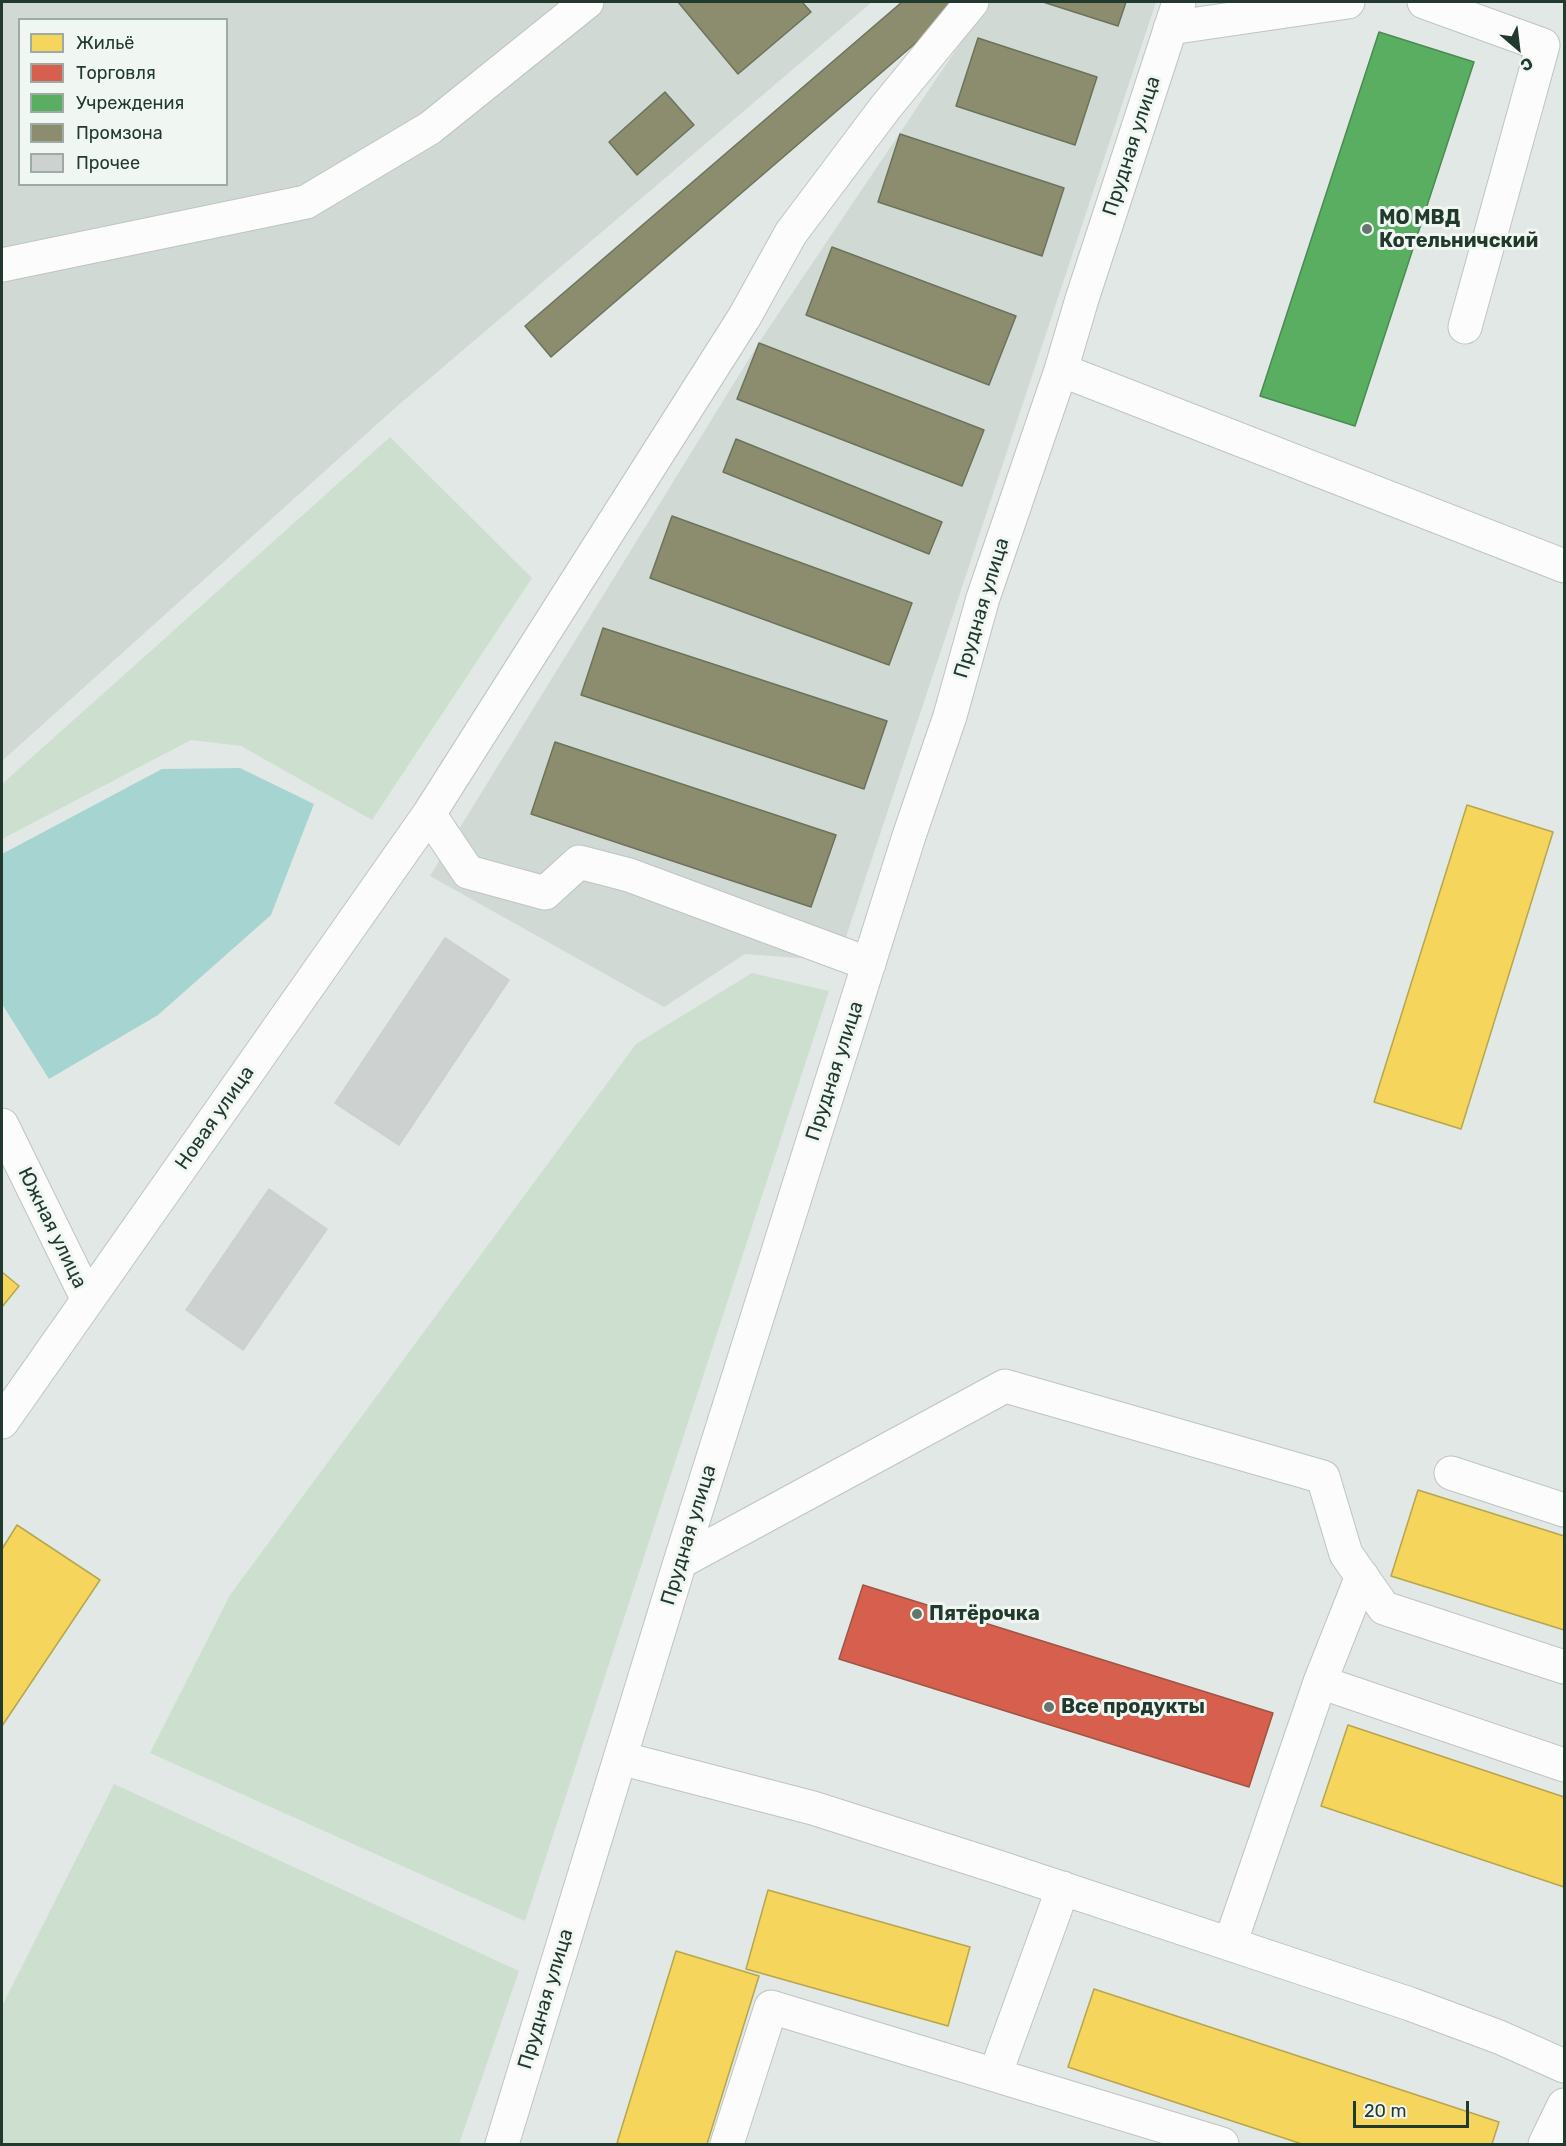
<!DOCTYPE html>
<meta charset="utf-8">
<style>
body{margin:0}
#map{position:relative;width:1566px;height:2146px;overflow:hidden;background:#e2e8e5;font-family:Rubik,sans-serif}
canvas{display:block}
.frame{position:absolute;inset:0;border:3px solid #22392e;pointer-events:none}
.legend{position:absolute;left:18px;top:18px;width:210px;height:168px;box-sizing:border-box;background:#f0f7f2;border:2px solid #9eaba4;margin:0;padding:8px 10px;list-style:none;font-size:18px;color:#22392e}
.legend li{display:flex;align-items:center;gap:12px;height:30px}
.legend b{width:30px;border:2px solid #9eaba4}
.north{position:absolute;left:1488px;top:18px;width:60px;height:60px;-webkit-text-stroke:4px #f0f7f2;paint-order:stroke;rotate:152deg;font-size:16px;font-weight:700;line-height:24px;text-align:center;color:#22392e}
.north::after{content:'';display:block;margin:auto;width:21px;height:27px;background:#22392e;clip-path:polygon(50% 0,100% 100%,50% 72%,0 100%)}
.scale{position:absolute;left:1353px;top:2101px;width:116px;height:27px;box-sizing:border-box;border:3px solid #22392e;border-top:0;padding-left:8px;font-size:18px;line-height:21px;white-space:nowrap;color:#22392e;-webkit-text-stroke:4px #f0f7f2;paint-order:stroke}
</style>
<div id="map">
<canvas width="1566" height="2146"></canvas>
<div class="frame"></div>
<ul class="legend">
<li><b style="height:16px;background:#f6d55c"></b>Жильё</li>
<li><b style="height:16px;background:#d6604d"></b>Торговля</li>
<li><b style="height:16px;background:#5aae61"></b>Учреждения</li>
<li><b style="height:16px;background:#8c8c6e"></b>Промзона</li>
<li><b style="height:16px;background:#cdd1cf"></b>Прочее</li>
</ul>
<div class="north">С</div>
<div class="scale">20 m</div>
</div>
<script>
const g = document.querySelector('canvas').getContext('2d');
g.lineJoin = 'round';
function fillPath(path, color) { g.fillStyle = color; g.fill(path, 'evenodd'); }
function stroke(path, color, width, dash) { g.strokeStyle = color; g.lineWidth = width; g.lineCap = dash ? 'butt' : 'round'; g.setLineDash(dash || []); g.stroke(path); }
function label(font, color, halo, rows, align = 'center') {
  g.font = font + ' Rubik,sans-serif'; g.lineWidth = 6; g.setLineDash([]); g.textBaseline = 'middle'; g.strokeStyle = halo; g.fillStyle = color; for (const [text, x, y, turn = 0] of rows) {
    g.save(); g.translate(x, y); g.rotate((+turn || 0) * Math.PI / 180); g.textAlign = isNaN(turn) ? turn : align; if (halo) g.strokeText(text, 0, 0); g.fillText(text, 0, 0); g.restore();
  }
}
fillPath(new Path2D(`
 M2 2H872L395 408 2 761ZM20 20H226V184H20Z
 M988 2H1156L838 961 745 954 664 1007 430 876 760 341Z`), '#d1d9d4');
fillPath(new Path2D(`
 M390 437 532 578 372 820 241 746 191 740 2 839V784Z
 M752 973 829 991 525 1921 150 1753 230 1595 636 1044Z
 M114 1784 519 1971 459 2144H2V2006Z`), '#cde0cf');
fillPath(new Path2D(`
 M240 768 314 804 271 915 158 1015 49 1079 2 1004V854L162 769Z`), '#a6d4d0');
const homes = new Path2D(`
 M1467 805 1553 832 1461 1129 1374 1102Z
 M2 1272 19 1286 2 1307Z
 M1418 1490 1564 1536V1630L1391 1576Z
 M17 1525 100 1580 2 1726V1549Z
 M1348 1725 1564 1797V1887L1321 1806Z
 M768 1890 970 1947 948 2026 746 1969Z
 M676 1951 759 1976 707 2144H623L617 2143Z
 M1094 1989 1499 2122 1492 2144H1302L1068 2067Z`);
fillPath(homes, '#f6d55c');
stroke(homes, '#b6a64e', 1.5);
const shops = new Path2D(`
 M863 1585 1273 1713 1249 1787 839 1659Z`);
fillPath(shops, '#d6604d');
stroke(shops, '#a05444', 1.5);
const public = new Path2D(`
 M1379 32 1474 62 1355 426 1260 396Z`);
fillPath(public, '#5aae61');
stroke(public, '#498b52', 1.5);
const industry = new Path2D(`
 M678 2H802L811 12 738 74Z
 M902 2H958L961 4 551 357 525 326Z
 M1043 2H1126L1118 26Z
 M978 38 1097 77 1075 145 956 106Z
 M665 92 694 125 637 175 609 142Z
 M900 134 1064 188 1042 256 878 202Z
 M832 247 1016 316 989 385 806 315Z
 M759 343 984 430 962 486 737 399Z
 M736 439 942 522 929 554 723 472Z
 M672 516 912 603 889 665 650 578Z
 M603 628 887 721 864 789 581 695Z
 M555 742 836 835 811 907 531 814Z`);
fillPath(industry, '#8c8c6e');
stroke(industry, '#6c735b', 1.5);
const building = new Path2D(`
 M445 938 509 980 399 1145 335 1103Z
 M269 1189 327 1229 243 1350 186 1310Z`);
fillPath(building, '#cdd1cf');
stroke(building, '#cbd1cd', 1.5);
const minor = new Path2D(`
 M1424 2 1543 45 1465 327
 M1170 28 1348 2
 M2 265 306 202 430 128 587 2
 M1061 370 1564 566
 M869 964 629 875 579 862 545 893 468 872 429 814 745 316 791 233 885 108 972 2
 M2 1125 87 1298
 M2 1422 429 814
 M1451 1473 1564 1510
 M680 1562 1005 1386 1323 1477 1346 1554 1384 1608 1564 1667
 M1320 1682 1564 1765
 M620 1758 813 1808 998 1867 1410 2004 1499 2037 1564 2066
 M1230 1944 1320 1682 1362 1576
 M995 2075 1063 1888
 M502 2144 680 1562 909 836 950 716 983 598 1061 370 1082 299 1179 2
 M727 2144 771 2007 1222 2144
 M1545 2144 1564 2105`);
stroke(minor, '#bfc4c2', 35);
stroke(minor, '#fbfcfb', 33);
for (const [x, y, r, color] of [
 [1367,229,6,"#65766e"],
 [917,1614,6,"#65766e"],
 [1049,1707,6,"#65766e"]
]) { const dot = new Path2D(); dot.arc(x, y, r, 0, 2 * Math.PI); g.fillStyle = color; g.fill(dot); stroke(dot, '#f0f7f2', 2); }
label('20px', '#22392e', '#f0f7f2', [
 ["Прудная улица",1132,146,-72],
 ["Прудная улица",982,608,-73],
 ["Прудная улица",835,1071,-72],
 ["Новая улица",215,1118,-55],
 ["Южная улица",52,1228,64],
 ["Прудная улица",689,1535,-73],
 ["Прудная улица",546,1999,-73]
]);
label('bold 20px', '#22392e', '#f0f7f2', [
 ["МО МВД",1379,218],
 ["Котельничский",1379,241],
 ["Пятёрочка",929,1614],
 ["Все продукты",1061,1707]
], 'left');
</script>
